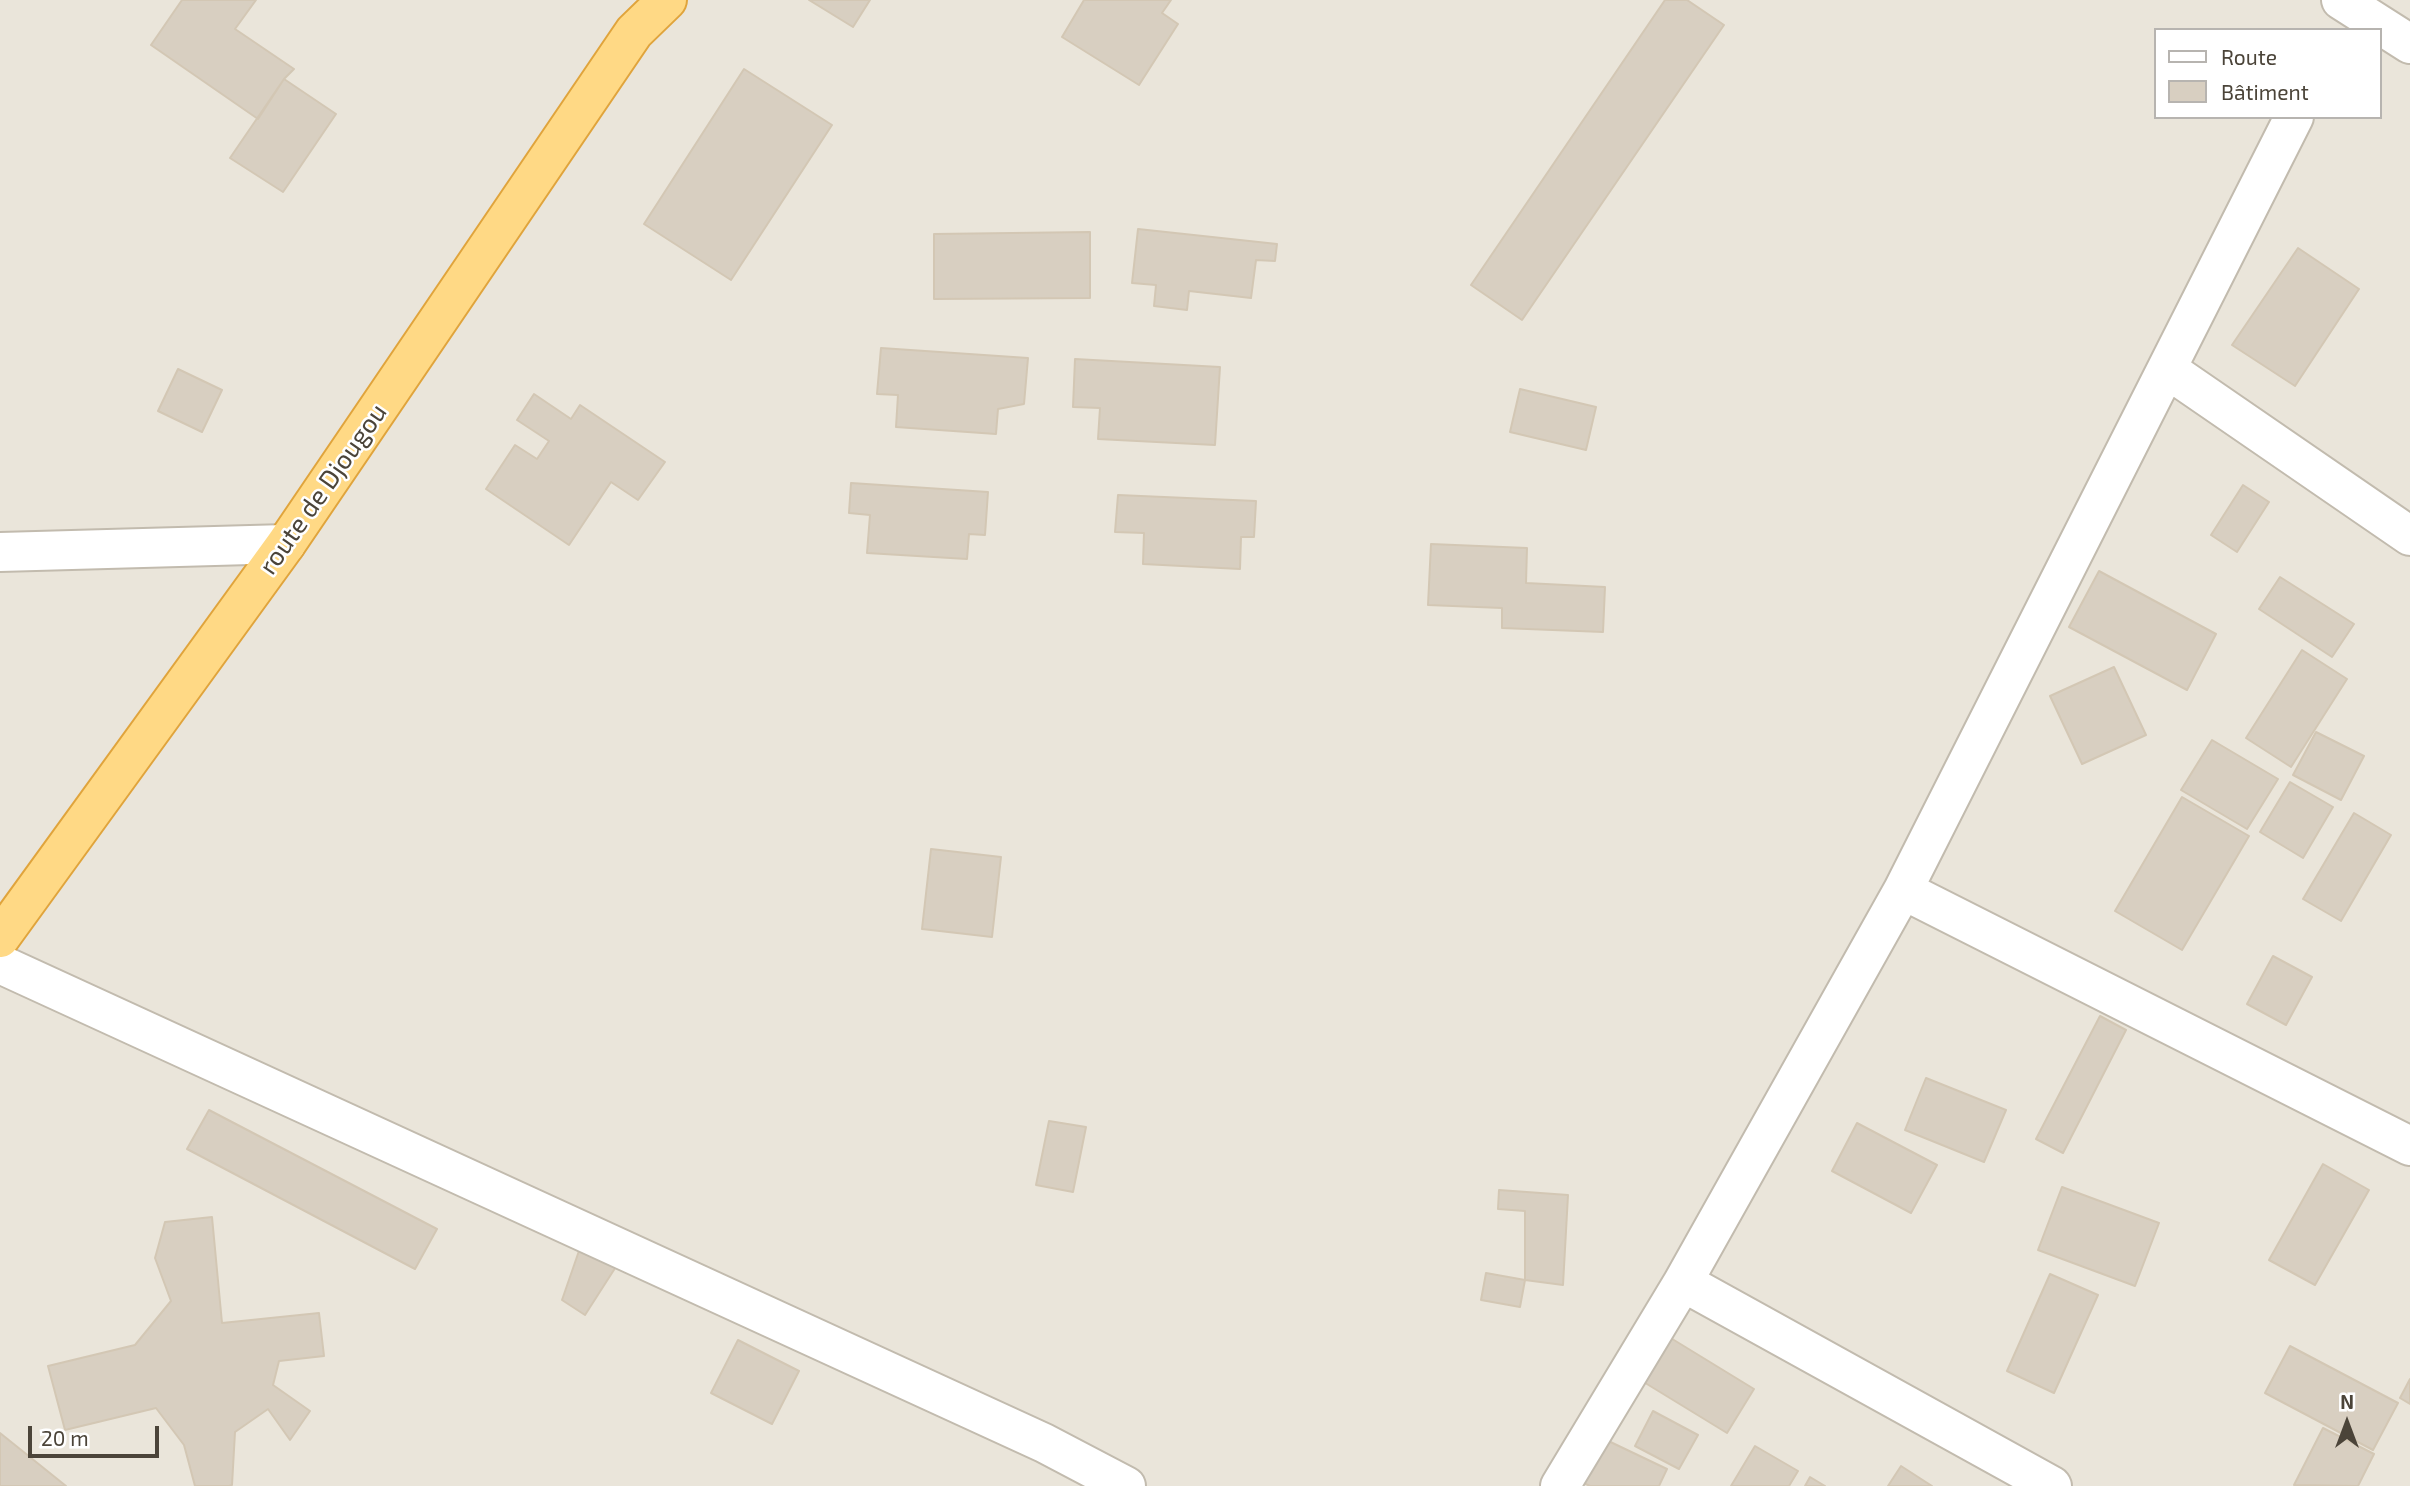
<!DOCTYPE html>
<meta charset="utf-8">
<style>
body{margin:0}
#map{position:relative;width:2410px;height:1486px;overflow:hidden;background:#f6f3ec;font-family:"Exo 2",sans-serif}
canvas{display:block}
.legend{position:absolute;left:2154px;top:28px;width:228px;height:91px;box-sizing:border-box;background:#fff;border:2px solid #b7b4b0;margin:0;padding:9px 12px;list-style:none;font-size:21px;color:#4b4439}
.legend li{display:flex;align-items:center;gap:14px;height:35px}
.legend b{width:35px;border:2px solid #b7b4b0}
.north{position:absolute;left:2312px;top:1388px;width:70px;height:70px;-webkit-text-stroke:5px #fff;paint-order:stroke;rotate:0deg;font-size:19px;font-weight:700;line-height:28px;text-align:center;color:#4b4439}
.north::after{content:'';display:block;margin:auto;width:24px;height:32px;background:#4b4439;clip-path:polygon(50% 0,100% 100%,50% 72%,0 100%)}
.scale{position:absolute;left:28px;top:1426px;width:131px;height:32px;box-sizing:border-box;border:4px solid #4b4439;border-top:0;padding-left:9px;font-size:21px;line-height:24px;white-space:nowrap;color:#4b4439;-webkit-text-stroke:5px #fff;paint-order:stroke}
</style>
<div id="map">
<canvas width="2410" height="1486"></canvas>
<ul class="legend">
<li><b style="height:9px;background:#fff"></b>Route</li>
<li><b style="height:19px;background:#d8cfc1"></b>Bâtiment</li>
</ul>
<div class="north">N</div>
<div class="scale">20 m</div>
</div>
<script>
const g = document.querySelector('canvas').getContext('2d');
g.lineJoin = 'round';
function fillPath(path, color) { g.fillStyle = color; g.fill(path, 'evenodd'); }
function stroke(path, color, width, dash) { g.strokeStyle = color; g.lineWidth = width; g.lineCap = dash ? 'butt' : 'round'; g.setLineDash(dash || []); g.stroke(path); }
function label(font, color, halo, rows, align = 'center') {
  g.font = font + ' "Exo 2",sans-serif'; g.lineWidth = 5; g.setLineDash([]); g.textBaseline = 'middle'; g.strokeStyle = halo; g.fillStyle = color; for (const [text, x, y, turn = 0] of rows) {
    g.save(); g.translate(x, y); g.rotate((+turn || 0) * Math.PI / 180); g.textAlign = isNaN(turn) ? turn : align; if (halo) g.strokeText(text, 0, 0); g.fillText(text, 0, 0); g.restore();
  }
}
fillPath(new Path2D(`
 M0 0H2410V1486H0ZM2156 30H2380V117H2156Z`), '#eae5da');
const building = new Path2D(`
 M182 0H256L235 29 294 69 284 79 258 119 151 45Z
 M809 0H870L853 27Z
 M1084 0H1171L1162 13 1178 24 1139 85 1062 37Z
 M1665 0H1687L1724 25 1522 320 1471 285Z
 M744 69 832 125 731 280 644 224Z
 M284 79 336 114 283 192 230 158Z
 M1138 229 1277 244 1275 261 1256 260 1251 298 1189 291 1187 310 1154 306 1156 285 1132 283Z
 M1090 232V298L934 299V234Z
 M2298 248 2359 289 2295 386 2232 345Z
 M881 348 1028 358 1024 404 998 409 996 434 896 427 898 395 877 394Z
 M1075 359 1220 367 1215 445 1098 439 1100 408 1073 407Z
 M178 369 222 390 202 432 158 411Z
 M1520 389 1596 407 1586 450 1510 432Z
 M534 394 571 419 580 405 665 462 638 500 611 482 569 545 486 489 515 445 537 459 549 441 517 420Z
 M851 483 988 492 985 535 969 534 967 559 867 553 870 515 849 513Z
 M2243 485 2269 502 2237 552 2211 535Z
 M1118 495 1256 501 1254 537H1241L1240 569 1143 564 1144 533 1115 532Z
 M1431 544 1527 548 1526 583 1605 587 1603 632 1502 628V608L1428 605Z
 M2099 571 2216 634 2187 690 2069 627Z
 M2280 577 2354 624 2332 657 2259 609Z
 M2302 650 2347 679 2291 767 2246 738Z
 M2114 667 2146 735 2082 764 2050 696Z
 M2316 732 2364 756 2341 800 2293 775Z
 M2212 740 2278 779 2247 829 2181 790Z
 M2290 782 2333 807 2303 858 2260 832Z
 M2182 797 2249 836 2182 950 2115 911Z
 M2354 813 2391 835 2341 921 2303 899Z
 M931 849 1001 857 992 937 922 929Z
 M2273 956 2312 977 2286 1025 2247 1004Z
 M2100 1016 2126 1030 2063 1153 2036 1139Z
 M1926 1078 2006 1110 1984 1162 1905 1130Z
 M209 1110 437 1229 415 1269 187 1149Z
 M1049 1121 1086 1127 1073 1192 1036 1185Z
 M1857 1123 1937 1165 1911 1213 1832 1171Z
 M2323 1164 2369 1190 2315 1285 2269 1260Z
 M2062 1187 2159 1223 2135 1286 2038 1250Z
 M1499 1190 1568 1195 1563 1285 1525 1280V1211L1498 1209Z
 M212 1217 222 1323 319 1313 324 1356 279 1361 273 1385 310 1411 290 1440 268 1409 235 1432 232 1485 229 1486H195L184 1445 156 1408 65 1430 48 1366 135 1345 171 1301 155 1258 165 1222Z
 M580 1248 619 1262 585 1315 562 1300Z
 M1486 1273 1525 1280 1520 1307 1481 1300Z
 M2050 1274 2098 1295 2054 1393 2007 1371Z
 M1669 1337 1754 1389 1727 1433 1642 1381Z
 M738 1340 799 1371 772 1424 711 1393Z
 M2290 1346 2398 1403 2373 1450 2265 1393Z
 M2410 1379V1404L2400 1398Z
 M1653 1411 1698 1435 1679 1469 1635 1446Z
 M2323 1428 2374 1454 2358 1486 2294 1485Z
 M0 1433 66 1486H0Z
 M1600 1437 1667 1469 1659 1486H1590L1579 1481Z
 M1755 1446 1798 1471 1789 1486H1731Z
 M1901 1466 1932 1486H1888Z
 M1810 1477 1825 1486H1805Z`);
fillPath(building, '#d8cfc1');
stroke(building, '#d3c7b4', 2);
const minor = new Path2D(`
 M2341 0 2410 44
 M2167 369 2410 536
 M0 552 286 544
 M1903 890 2410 1146
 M0 964 1044 1443 1126 1486
 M1683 1282 2052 1486
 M1560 1486 1683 1282 1903 890 2294 117`);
const trunk = new Path2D(`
 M0 938 286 544 634 32 667 0`);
stroke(minor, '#c2bbae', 42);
stroke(trunk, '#e0a43c', 42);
stroke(minor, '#fff', 38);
stroke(trunk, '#ffd985', 38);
label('26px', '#4b4439', '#fff', [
 ["route de Djougou",323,489,-55]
]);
</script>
